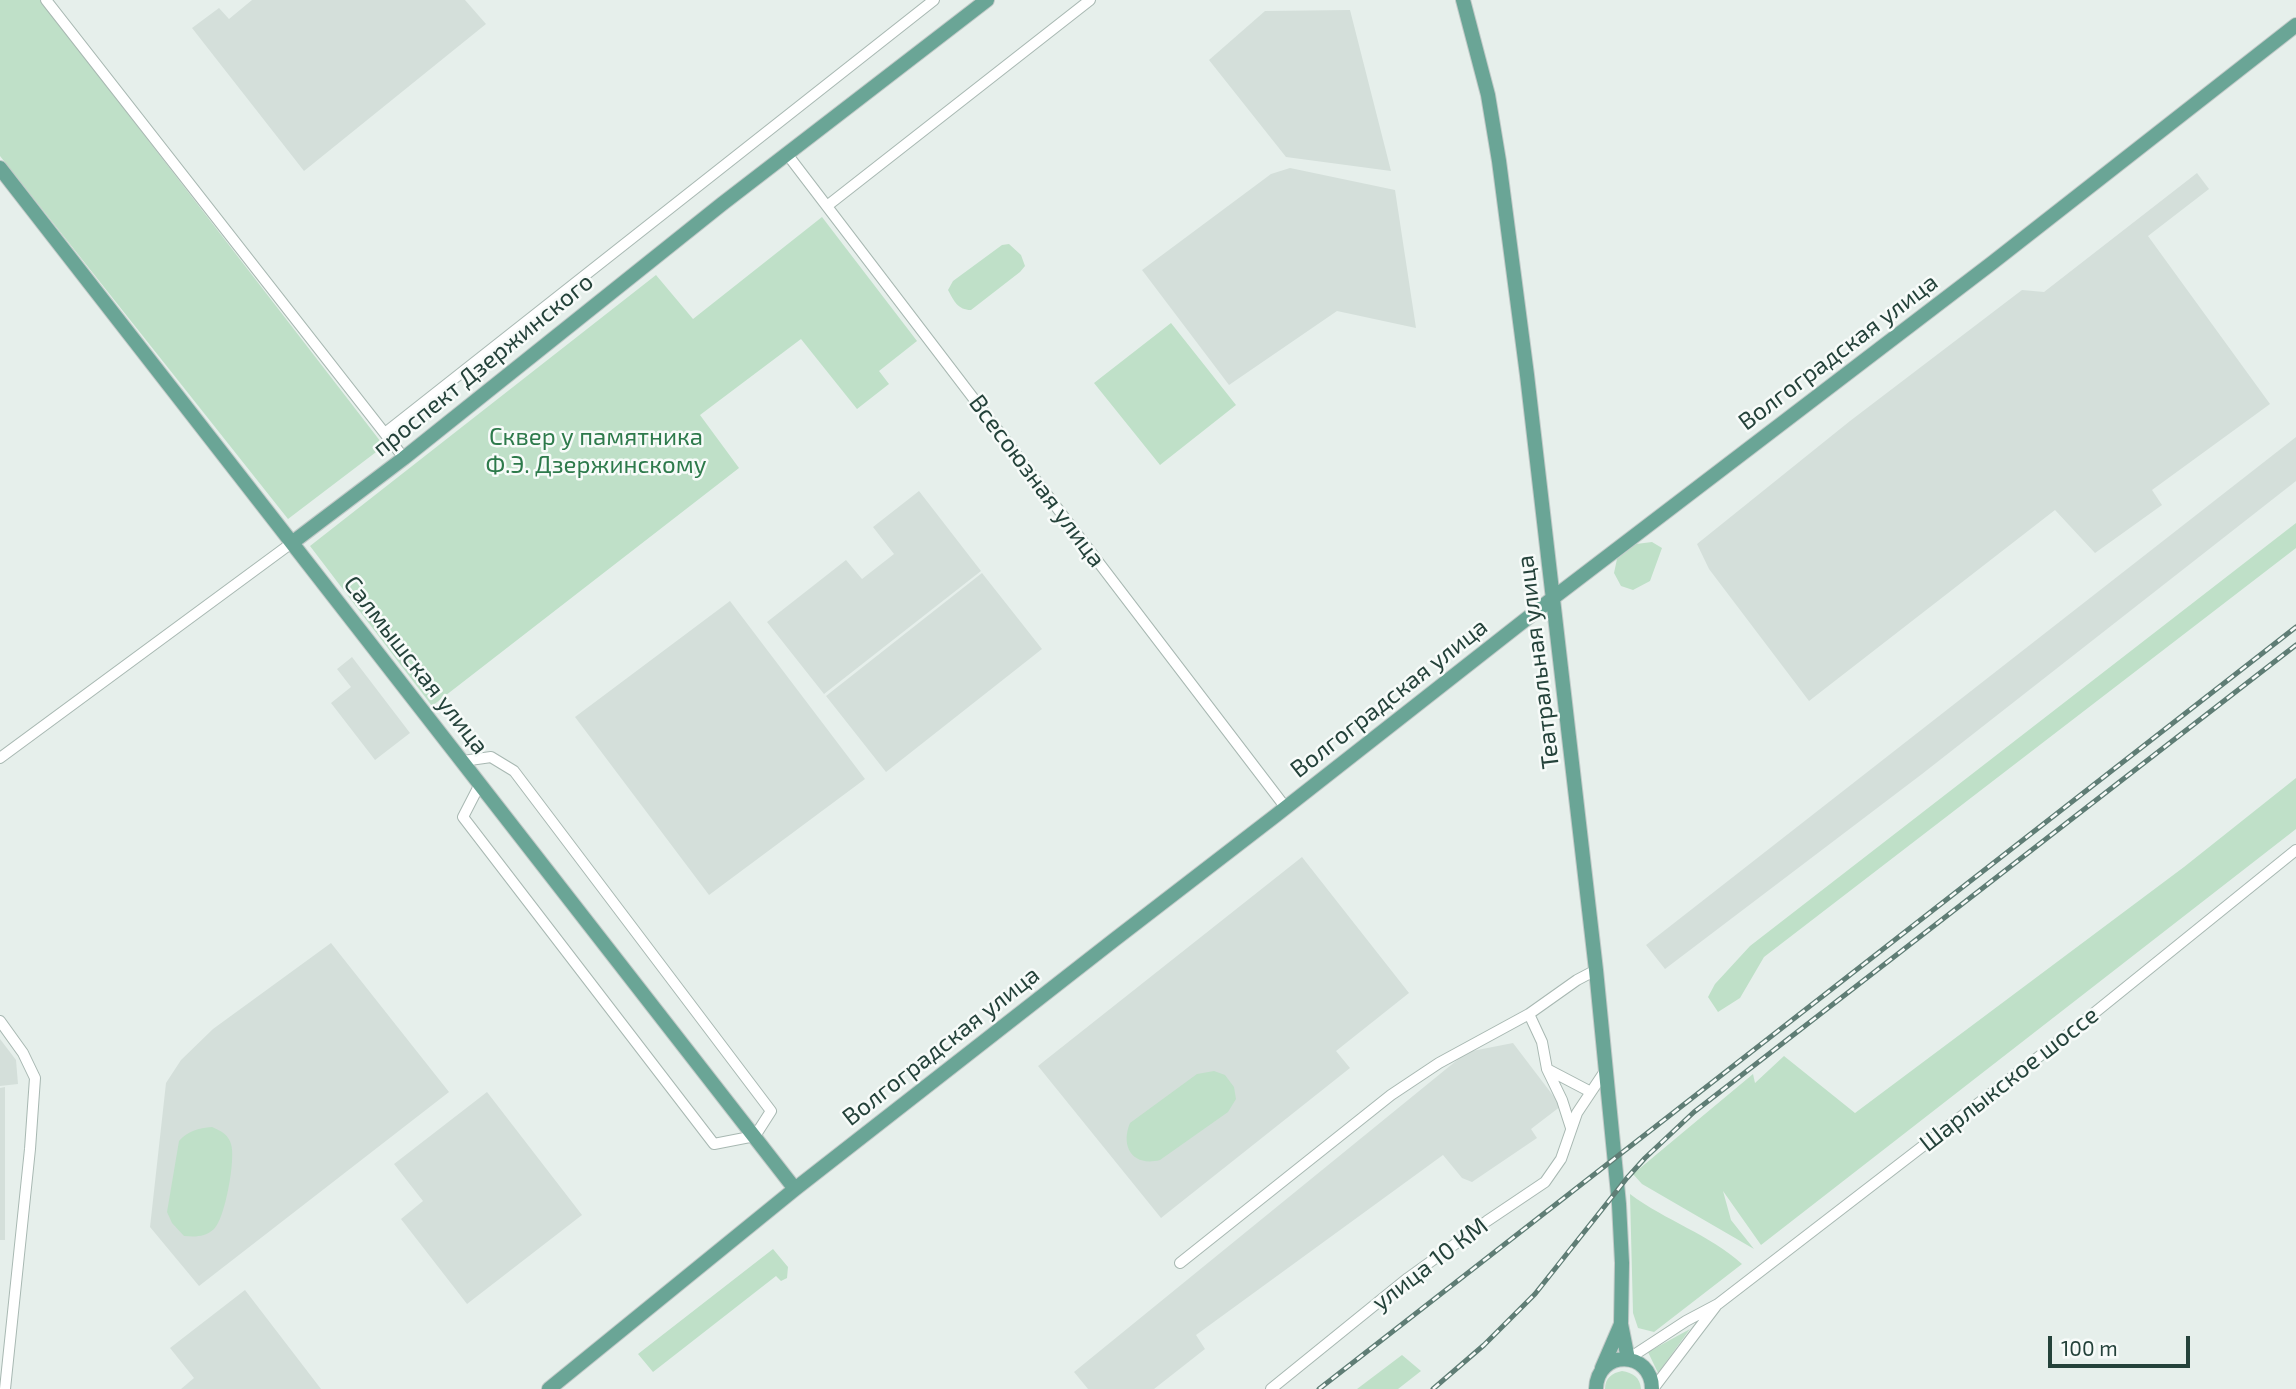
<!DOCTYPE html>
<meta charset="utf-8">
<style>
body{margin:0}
#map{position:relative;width:2296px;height:1389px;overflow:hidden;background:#e6efeb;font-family:"Exo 2",sans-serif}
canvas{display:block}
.scale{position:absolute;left:2048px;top:1336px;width:142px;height:32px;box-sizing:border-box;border:4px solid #24423a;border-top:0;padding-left:9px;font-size:21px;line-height:24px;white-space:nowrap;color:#24423a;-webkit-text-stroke:5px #f7fbf9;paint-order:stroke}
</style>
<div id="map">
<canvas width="2296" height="1389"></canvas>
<div class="scale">100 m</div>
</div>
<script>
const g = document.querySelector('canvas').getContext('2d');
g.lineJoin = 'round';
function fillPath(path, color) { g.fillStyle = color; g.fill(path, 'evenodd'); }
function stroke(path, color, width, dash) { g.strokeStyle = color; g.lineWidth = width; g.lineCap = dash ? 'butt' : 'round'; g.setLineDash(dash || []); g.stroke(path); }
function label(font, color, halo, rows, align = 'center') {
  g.font = font + ' "Exo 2",sans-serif'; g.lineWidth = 5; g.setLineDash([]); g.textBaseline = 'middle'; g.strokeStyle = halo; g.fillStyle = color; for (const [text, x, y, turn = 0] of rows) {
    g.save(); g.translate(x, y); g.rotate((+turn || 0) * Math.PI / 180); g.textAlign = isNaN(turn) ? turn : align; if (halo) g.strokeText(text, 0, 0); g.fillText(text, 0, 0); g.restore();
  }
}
fillPath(new Path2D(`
 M252 0H465L486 24 304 171 192 28 219 8 229 19Z
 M1350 10 1391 171 1286 157 1209 60 1265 11Z
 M1290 168 1395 190 1416 328 1337 311 1229 385 1142 270 1271 174Z
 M2197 173 2209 189 2148 236 2270 404 2152 490 2162 505 2095 553 2055 510 1809 701 1709 569 1697 544 1850 421 2022 290 2044 292Z
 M2296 437V481L1922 774 1665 969 1646 945Z
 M919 491 981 571 824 694 767 622 846 560 862 579 894 554 873 527Z
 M982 573 1042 649 886 772 826 696Z
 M730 601 865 779 709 895 575 717Z
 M352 657 410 733 375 760 331 703 351 687 337 669Z
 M1302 857 1409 993 1336 1051 1350 1068 1161 1218 1038 1066Z
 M331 943 449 1092 199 1286 150 1227 166 1083 181 1060 213 1029Z
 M0 1039 16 1060 18 1084 0 1086Z
 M1513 1043 1561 1106 1531 1129 1537 1138 1472 1182 1462 1178 1443 1155 1196 1335 1205 1349 1154 1389H1088L1074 1372 1467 1052Z
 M5 1087V1240H0V1088Z
 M487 1092 582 1215 467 1304 401 1219 423 1201 394 1164Z
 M245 1290 321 1389H181L194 1378 170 1348Z`), '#d4dfda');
fillPath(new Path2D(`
 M0 0H40L384 446 288 519 0 156Z
 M822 217 917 341 879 371 889 384 857 409 801 339 700 415 739 468 432 706 310 546 656 275 693 319Z
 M1009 244 1021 255 1025 266 1020 272 971 310C958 310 954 301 948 290L953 281 1002 245Z
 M1171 323 1236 405 1160 465 1094 383Z
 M2296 523V548L1764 957 1740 998 1718 1012 1708 997 1715 984 1750 946Z
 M1652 542 1662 548 1650 581 1633 590 1621 586 1614 573 1617 559 1636 544Z
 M2296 778V829L1761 1245 1723 1191 1731 1220 1754 1249 1642 1184 1633 1174 1753 1074 1755 1083 1784 1056 1855 1113 2184 867Z
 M1214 1071 1225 1075 1234 1087 1236 1099 1228 1112 1160 1160C1133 1167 1120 1147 1130 1123L1197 1074Z
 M212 1127C221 1131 228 1134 231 1144 236 1158 225 1219 214 1229 205 1237 196 1237 184 1236L172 1223 167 1212 179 1141C188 1131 198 1128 212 1127Z
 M1630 1194C1666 1221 1709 1234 1742 1264L1654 1332 1638 1328 1633 1313Z
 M773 1249 788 1267 787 1278 781 1281 776 1276 653 1372 638 1354Z
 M1690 1329 1658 1373 1648 1352Z
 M1402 1355 1421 1371 1398 1389H1357Z
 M1622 1371C1633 1373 1640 1377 1641 1389H1605C1605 1378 1612 1373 1622 1371Z`), '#bfe0c8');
const minor = new Path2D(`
 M46 0 404 458
 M787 154 1286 808
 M827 206 1090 0
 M385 433 934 0
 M0 758 293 542
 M463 761 491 757 514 771 771 1111 755 1136 714 1144 463 817 480 784
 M1529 1014 1542 1042 1547 1069 1562 1100 1571 1128
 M0 1021 23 1053 35 1078 30 1149 5 1389
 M1547 1069 1589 1091
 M1180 1263 1391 1095 1439 1063 1529 1014 1577 980 1596 970
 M1628 1359 1686 1321 1718 1304 2067 1035 2296 850
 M1271 1389 1408 1278 1487 1221 1545 1182 1561 1159 1577 1113 1605 1071
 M1653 1389 1716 1306`);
const major = new Path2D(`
 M1463 0 1488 95 1499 161 1527 375 1596 970 1619 1204 1622 1263 1621 1324 1628 1359
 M0 168 795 1189
 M293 542 404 458 722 204 987 0
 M1602 1368 1621 1324
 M549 1389 795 1189 1114 940 1275 816 1553 598 1992 263 2296 25
 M1596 1389C1597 1349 1652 1350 1652 1389`);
stroke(minor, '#a8b8b2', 12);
stroke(major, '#c2cac8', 16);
stroke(minor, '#fff', 10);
stroke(major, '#6aa596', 14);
const rail = new Path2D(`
 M1319 1389 2296 627
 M1433 1389 1484 1345 1535 1294 1627 1178 1645 1158 1694 1112 2296 645`);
stroke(rail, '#5f7d75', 5);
stroke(rail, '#f7fbf9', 2.5, [8]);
label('24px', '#24423a', '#f7fbf9', [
 ["Волгоградская улица",1838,352,-37],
 ["проспект Дзержинского",483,365,-39],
 ["Всесоюзная улица",1037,481,53],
 ["Театральная улица",1538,662,-97],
 ["Салмышская улица",416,665,52],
 ["Волгоградская улица",1389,698,-38],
 ["Волгоградская улица",941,1046,-38],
 ["Шарлыкское шоссе",2009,1079,-38],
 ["улица 10 КМ",1430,1264,-37]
]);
label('24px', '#2d7a4b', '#f7fbf9', [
 ["Сквер у памятника",596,437],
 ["Ф.Э. Дзержинскому",596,465]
]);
</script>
